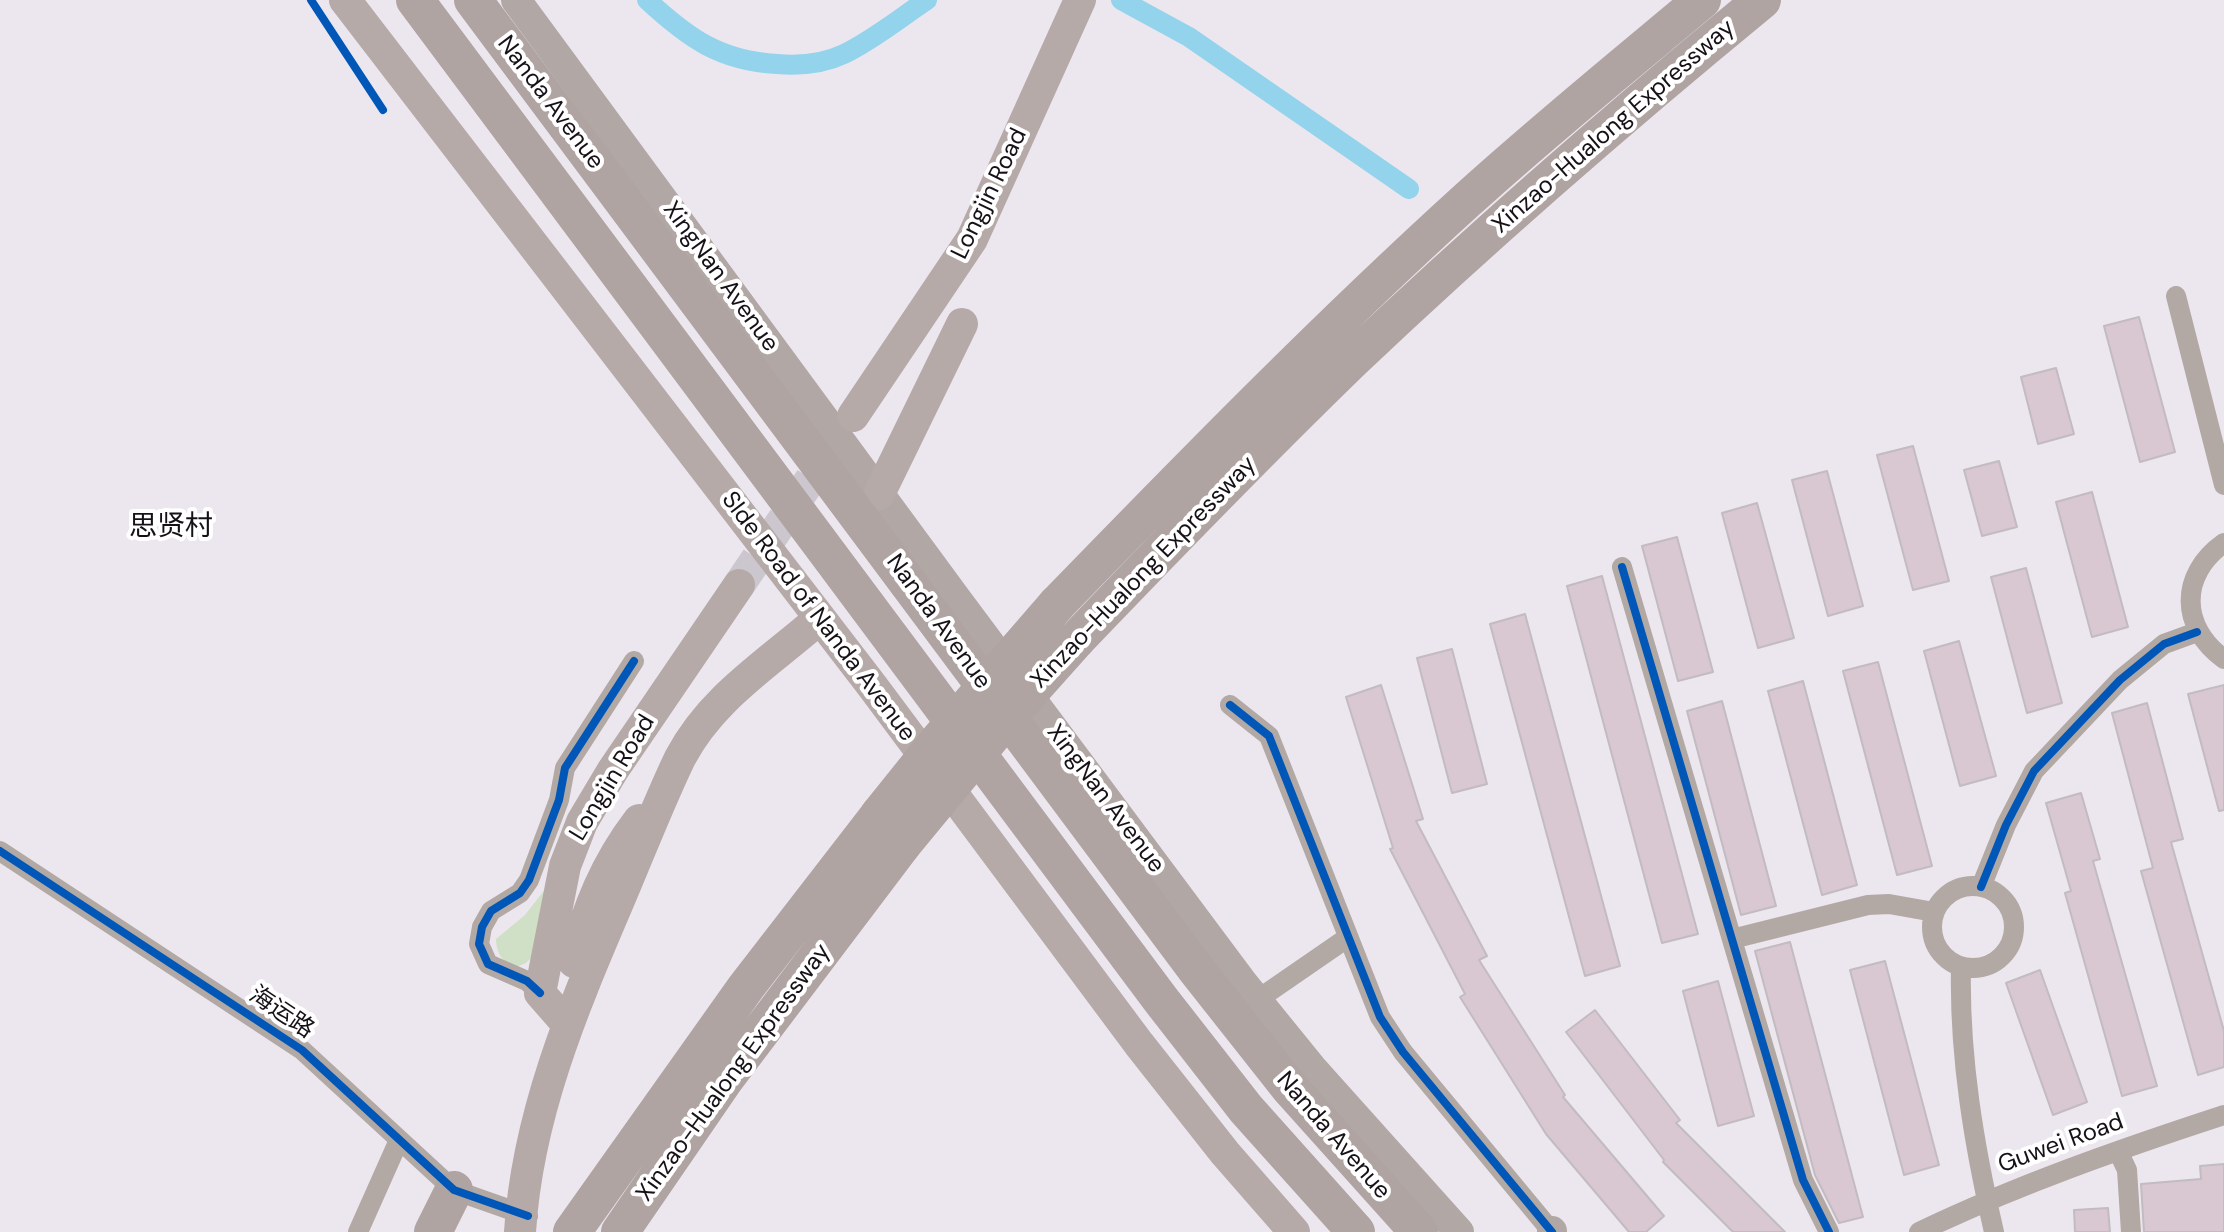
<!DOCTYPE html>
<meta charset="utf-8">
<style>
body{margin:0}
canvas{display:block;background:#ece6ee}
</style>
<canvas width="2224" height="1232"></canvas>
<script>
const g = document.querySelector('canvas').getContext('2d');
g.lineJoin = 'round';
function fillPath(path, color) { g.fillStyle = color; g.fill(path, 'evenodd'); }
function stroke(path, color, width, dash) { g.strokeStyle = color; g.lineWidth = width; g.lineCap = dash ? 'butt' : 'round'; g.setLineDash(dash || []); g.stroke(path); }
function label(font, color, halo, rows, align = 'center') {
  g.font = font + ' "DM Sans","Noto Sans SC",sans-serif'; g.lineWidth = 8; g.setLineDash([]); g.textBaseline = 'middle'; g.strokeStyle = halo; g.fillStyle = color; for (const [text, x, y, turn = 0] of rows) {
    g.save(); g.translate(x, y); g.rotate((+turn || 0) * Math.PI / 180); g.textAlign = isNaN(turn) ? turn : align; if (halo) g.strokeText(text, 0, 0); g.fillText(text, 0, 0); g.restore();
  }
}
fillPath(new Path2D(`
 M546 888 535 954 526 963 516 967C501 961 497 954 496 939L525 915Z`), '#cfe0c6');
stroke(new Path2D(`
 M647 0C688 38 720 61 777 64 800 66 823 64 844 54 873 40 900 18 927 0
 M1121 0 1189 37 1409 189`), '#93d4ec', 20);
const building = new Path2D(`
 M2139 317 2175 452 2140 462 2104 326Z
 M2056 368 2074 434 2038 444 2021 377Z
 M1913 446 1949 581 1913 590 1877 455Z
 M1999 461 2017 527 1982 536 1964 470Z
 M1827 471 1863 606 1828 616 1792 480Z
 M2092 492 2128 627 2092 637 2056 502Z
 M1757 503 1794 638 1758 648 1722 513Z
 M1677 537 1713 672 1678 681 1642 546Z
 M2026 568 2062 703 2027 713 1991 577Z
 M1602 576 1698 934 1662 943 1567 586Z
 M1525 614 1620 966 1585 976 1490 624Z
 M1959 641 1996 776 1960 786 1924 651Z
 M1452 649 1487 784 1452 793 1417 658Z
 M1878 662 1932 866 1897 875 1843 671Z
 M1803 681 1857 885 1822 895 1768 691Z
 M1381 685 1423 819 1416 821 1487 956 1479 960 1565 1095 1563 1097 1664 1216 1646 1232H1629L1546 1134 1460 997 1465 994 1390 849 1393 848 1346 697Z
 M2224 685V810L2219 811 2188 694Z
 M1722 701 1776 906 1741 915 1687 711Z
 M2147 703 2183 839 2171 842 2224 1031V1067L2198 1075 2141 871 2153 868 2112 713Z
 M2081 793 2100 859 2093 861 2157 1086 2122 1096 2065 893 2071 891 2046 803Z
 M1790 942 1863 1217 1839 1223 1815 1175 1755 951Z
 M1885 961 1939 1165 1904 1175 1850 970Z
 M2040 970 2087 1102 2053 1115 2006 983Z
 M1718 981 1754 1116 1718 1126 1683 991Z
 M1595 1010 1680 1120 1676 1123 1785 1232H1733L1663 1162 1664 1160 1566 1032Z
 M2224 1164V1232H2144L2141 1184 2201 1179 2200 1166Z
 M2108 1208 2110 1232H2075L2074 1210Z`);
fillPath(building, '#d9c7d1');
stroke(building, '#c2bcc1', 2);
stroke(new Path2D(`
 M739 585 834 445`), '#ccc6ce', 32, [32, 16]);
stroke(new Path2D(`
 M2176 296 2224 485
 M2224 543C2179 575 2180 627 2224 659
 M1622 567 1803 1180 1829 1232
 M1230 705 1269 736 1380 1017 1403 1052 1552 1232
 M0 851 302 1050 454 1190 528 1216
 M1932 927a41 41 0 1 1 82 0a41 41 0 1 1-82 0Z
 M1981 887 2006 825 2034 771 2120 680 2164 644 2197 632
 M1732 939 1868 905 1889 904 1934 912
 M1961 967C1959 1056 1974 1145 1994 1232
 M540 993 527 981 488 964 479 944 482 927 491 911 520 893 529 880 559 800 565 768 634 661
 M1257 1000 1347 938
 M2118 1151 2127 1170 2131 1232
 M358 1232 399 1140
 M1919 1232C2017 1185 2120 1149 2224 1115`), '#b2a9a5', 20);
stroke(new Path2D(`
 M516 0 958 601 1243 983 1312 1068 1459 1232
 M1552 1231V1232`), '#b1a7a4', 30);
stroke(new Path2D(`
 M345 0 873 687 1139 1044 1225 1153 1294 1232
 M853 416 972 239 1080 0
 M879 494 962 324
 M574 962C587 909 606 863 639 820
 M568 1025 540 993 565 866 582 822 613 770 739 585
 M520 1232C527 1117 572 1010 617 905 638 856 657 806 680 758 712 697 769 663 820 618`), '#b5aaa8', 32);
stroke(new Path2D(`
 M415 0 1161 1000 1246 1109 1356 1232
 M473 0 1195 968 1289 1087 1419 1232
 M1057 604C1191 466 1325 329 1467 200 1543 131 1623 66 1702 0
 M1077 639C1168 544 1259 450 1353 359 1485 234 1622 115 1762 0
 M433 1232 454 1190
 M572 1232 746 987 879 815
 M620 1232 725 1079 902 845`), '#b0a4a2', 38);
stroke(new Path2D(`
 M879 815 940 739 1057 604
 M902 845 1010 714 1077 639`), '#b0a4a2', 38);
stroke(new Path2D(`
 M311 0 383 110
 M1622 567 1803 1180 1829 1232
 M1230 705 1269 736 1380 1017 1403 1052 1552 1232
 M0 851 302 1050 454 1190 528 1216
 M1981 887 2006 825 2034 771 2120 680 2164 644 2197 632
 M540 993 527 981 488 964 479 944 482 927 491 911 520 893 529 880 559 800 565 768 634 661`), '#0057b8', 8);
label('24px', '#161117', '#fff', [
 ["Nanda Avenue",550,103,53],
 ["Xinzao-Hualong Expressway",1614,127,-41],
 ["Longjin Road",990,194,-64],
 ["XingNan Avenue",720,277,54],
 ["Xinzao-Hualong Expressway",1144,573,-46],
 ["SIde Road of Nanda Avenue",818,617,53],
 ["Nanda Avenue",938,622,54],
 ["Longjin Road",613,778,-59],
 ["XingNan Avenue",1105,799,53],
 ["海运路",281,1013,34],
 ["Xinzao-Hualong Expressway",734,1073,-54],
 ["Nanda Avenue",1333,1136,49],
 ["Guwei Road",2061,1144,-20]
]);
label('28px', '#161117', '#fff', [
 ["思贤村",171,528]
]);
</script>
